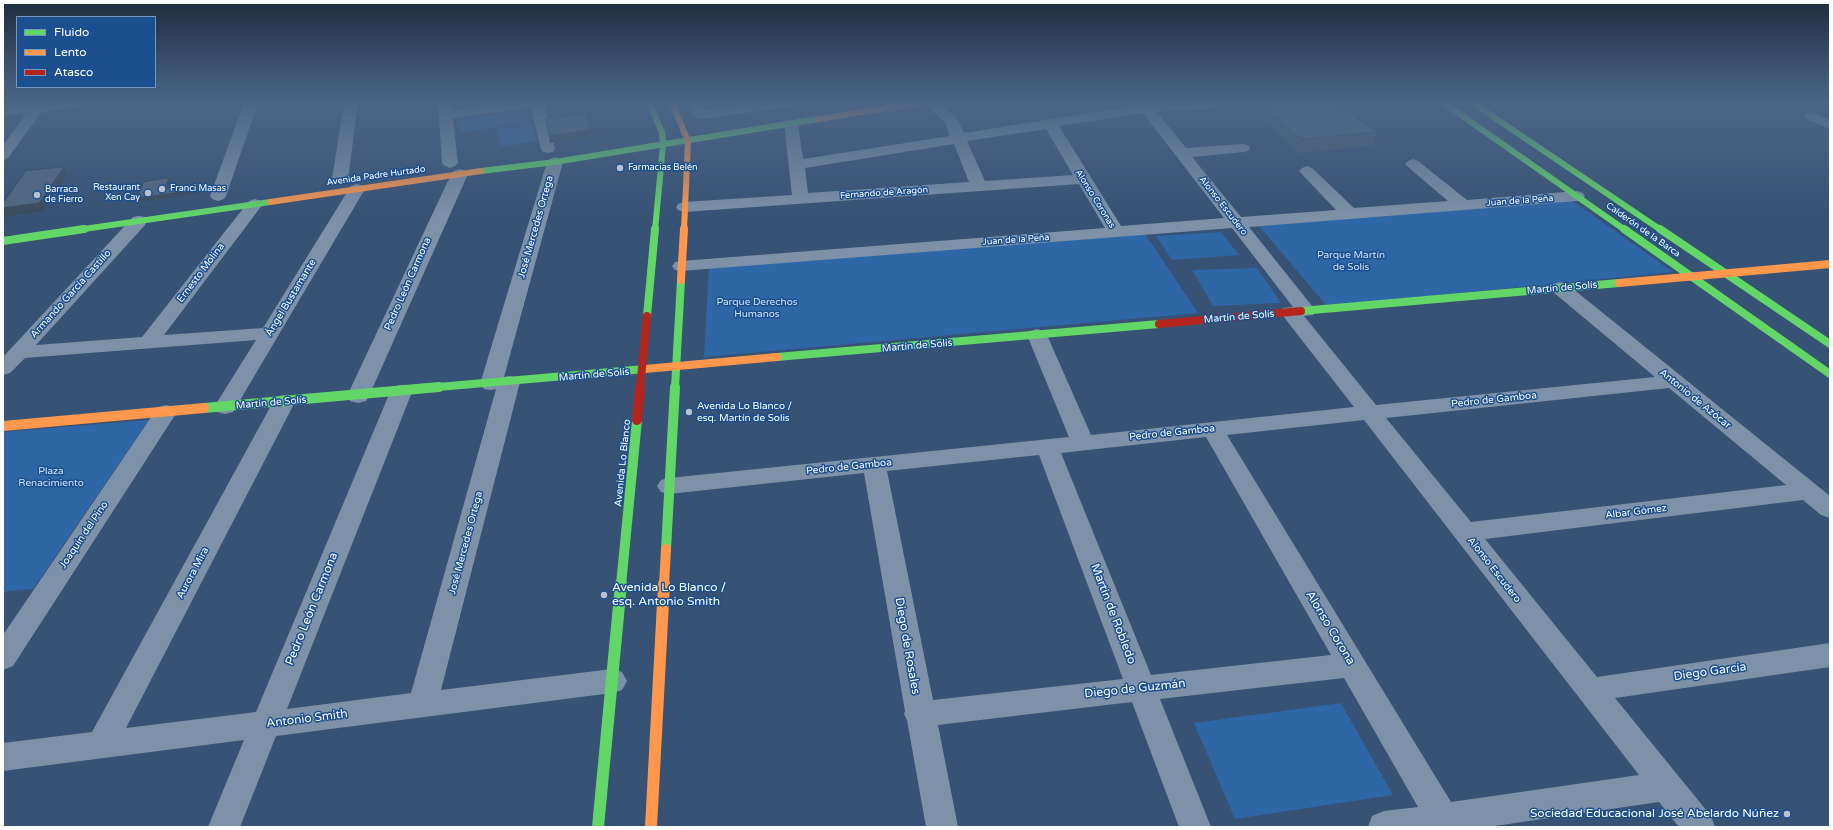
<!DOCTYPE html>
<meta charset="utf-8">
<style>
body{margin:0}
#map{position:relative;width:1833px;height:830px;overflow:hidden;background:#365274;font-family:"Varela Round",sans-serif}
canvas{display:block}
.frame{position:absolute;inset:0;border:4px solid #fff;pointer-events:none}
.legend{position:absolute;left:16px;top:16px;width:140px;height:72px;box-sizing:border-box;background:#1b4f8f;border:1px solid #7695bc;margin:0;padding:5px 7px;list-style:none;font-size:12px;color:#fff}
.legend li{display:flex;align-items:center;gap:8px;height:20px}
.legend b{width:20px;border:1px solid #7695bc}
</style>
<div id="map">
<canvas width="1833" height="830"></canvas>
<div class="frame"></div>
<ul class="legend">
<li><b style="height:5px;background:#63d668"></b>Fluido</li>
<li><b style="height:5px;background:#ff974d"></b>Lento</li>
<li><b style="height:5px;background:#b3261e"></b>Atasco</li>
</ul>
</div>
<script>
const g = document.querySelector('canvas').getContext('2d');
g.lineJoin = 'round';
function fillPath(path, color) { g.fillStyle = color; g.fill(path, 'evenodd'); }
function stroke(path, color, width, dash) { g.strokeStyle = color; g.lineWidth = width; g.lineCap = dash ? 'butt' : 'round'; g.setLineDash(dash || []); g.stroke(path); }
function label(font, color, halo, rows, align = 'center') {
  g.font = font + ' "Varela Round",sans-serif'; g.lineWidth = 3; g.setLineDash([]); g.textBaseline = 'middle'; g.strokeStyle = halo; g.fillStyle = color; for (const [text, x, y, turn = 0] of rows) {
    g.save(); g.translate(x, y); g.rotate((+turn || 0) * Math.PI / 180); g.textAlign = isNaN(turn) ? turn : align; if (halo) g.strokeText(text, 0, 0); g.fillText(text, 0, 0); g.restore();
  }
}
fillPath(new Path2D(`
 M3 103H65L51 106 9 108 3 106Z
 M526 110 529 123 461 132 460 119Z
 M532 125 536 141 501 146 498 129Z
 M1571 200 1673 272 1327 306 1259 226Z
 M1144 232 1198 313 704 357 709 267Z
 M1221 232 1239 255 1172 260 1156 236Z
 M1257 268 1281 303 1213 306 1192 270Z
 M149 420 33 589 3 592V432Z
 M1341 703 1393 795 1235 819 1194 723Z`), '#2f66a5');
fillPath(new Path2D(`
 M53 103H83L81 106 76 107 41 113 8 158 3 160V145L26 114 3 115V107L36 106Z
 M244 103H258L226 196 224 199 218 201 212 199 210 196Z
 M344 103H358L348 179 346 182 340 184 334 182 332 179Z
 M438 103H452L453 110 506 103H544L555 149 553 152 548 153 543 152 541 149 531 108 453 118 458 163 455 166 450 168 445 166 442 163Z
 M688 103H702L706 110 758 103H794L792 106 787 107 702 119 697 118Z
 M924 103H939L956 117 964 133 1133 106 1131 103H1147L1150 105 1209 103 1211 105 1209 108 1204 109 1157 112 1186 148 1243 144 1248 145 1250 148 1248 151 1243 152 1192 157 1241 217 1336 210 1299 171 1302 168 1307 166 1312 168 1354 208 1448 201 1408 167 1405 164 1408 161 1413 159 1418 161 1467 200 1577 191 1583 193 1585 196 1583 199 1577 201 1249 227 1316 311 1313 315 1304 316 1376 405 1655 377 1553 292 1551 288 1553 284 1560 282 1567 284 1830 496V518L1821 515 1803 500 1485 539 1597 677 1830 643V667L1615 698 1711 816 1715 827H1679L1659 802 1488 827H1368L1372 816 1384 811 1418 807 1344 678 1160 699 1211 827H1179L1132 702 938 725 958 827H926L907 720 904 714 905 711 864 473 669 494 661 492 657 486 661 480 669 478 1069 437 1027 335 1030 331 1037 329 1044 331 1047 335 1091 435 1354 407 1280 312 1283 308 1293 307 1232 228 681 271 675 270 672 266 675 262 681 261 1105 228 1079 184 684 212 678 210 676 207 678 204 684 202 792 195 784 123 786 120H796L798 123 803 159 950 136 945 122ZM1143 113 1224 218 1121 226 1059 126ZM1046 129 1073 175 985 181 967 141ZM954 144 969 182 808 193 805 168ZM1669 388 1786 485 1471 522 1386 418ZM1364 420 1639 775 1451 802 1227 435ZM1206 437 1331 655 1151 675 1061 453ZM1039 455 1123 679 933 700 887 471Z
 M1811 112 1830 120V129L1806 119 1804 116 1806 113Z
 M555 157 560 159 563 162 504 377 509 376 516 377 520 382 441 690 612 669 622 672 627 681 622 690 612 693 276 736 240 827H208L244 740 3 771V743L92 732 273 402 276 397 284 395 292 397 295 402 126 728 256 712 390 392 393 387 401 385 409 387 412 392 287 709 411 693 496 389 491 390 484 389 480 384 547 162 550 159Z
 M460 169 466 171 468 174 369 396 366 401 358 403 350 401 347 396 447 183 454 171Z
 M357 184 363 186 365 189 233 412 225 414 217 412 214 407 256 340 25 358 10 373 3 375V357L133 217 139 216 145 217 147 221 145 225 36 345 142 337 249 201 255 199 261 201 263 204 164 335 263 328 349 189 351 186Z
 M166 405 174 407 177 412 13 666 3 670V635L158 407Z`), '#7d92a8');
stroke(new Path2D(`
 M649 103 662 132 663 145 655 230
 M1444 103 1625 230
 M1473 103 1661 230
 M481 171 555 162 818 119
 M77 230 270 202`), '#63d668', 6);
stroke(new Path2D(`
 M1624 229 1830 374
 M1660 229 1830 344
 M3 241 84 229
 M1301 311 1619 283
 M647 316 655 229
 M777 357 1159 324
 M427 388 645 369
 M675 388 681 280`), '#63d668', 8);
stroke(new Path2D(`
 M204 408 439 387
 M666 549 675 387
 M621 585 637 420`), '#63d668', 10);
stroke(new Path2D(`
 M598 827 621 584`), '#63d668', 12);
stroke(new Path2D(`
 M672 103 688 141 684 230
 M818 119 917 103
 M270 202 481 171`), '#ff974d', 6);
stroke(new Path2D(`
 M681 280 684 229
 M1619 283 1830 264
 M645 369 777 357`), '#ff974d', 8);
stroke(new Path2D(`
 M3 426 204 408
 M664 585 666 549`), '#ff974d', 10);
stroke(new Path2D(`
 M651 827 664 584`), '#ff974d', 12);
stroke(new Path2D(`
 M1159 324 1301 311
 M640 388 647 316`), '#b3261e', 8);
stroke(new Path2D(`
 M637 420 640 387`), '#b3261e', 10);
fillPath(new Path2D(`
 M1241 103H1337L1376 132 1372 146 1299 153Z`), '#475a72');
fillPath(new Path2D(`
 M590 130 591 138 550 143 549 136Z
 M64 167 68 174 44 211 4 217 3 215V208Z
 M169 178 171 182 166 193 164 189Z
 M199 184 201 188 198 194 138 202 136 198Z`), '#394a5c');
const building = new Path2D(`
 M1260 103H1337L1376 132 1302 139Z
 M586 114 590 130 549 136 546 119Z
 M64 167 39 203 3 208V203L26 171Z
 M169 178 164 189 199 184 196 190 136 198 144 182Z`);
fillPath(building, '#526984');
stroke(building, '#394a5c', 1);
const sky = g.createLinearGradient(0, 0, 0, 219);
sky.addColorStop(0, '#1e2d40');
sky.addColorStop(0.47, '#4c6688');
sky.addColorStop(1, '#4c668800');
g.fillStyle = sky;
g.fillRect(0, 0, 1833, 219);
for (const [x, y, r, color] of [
 [620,168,4,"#b9c2ce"],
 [162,189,4,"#b9c2ce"],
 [148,193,4,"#b9c2ce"],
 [37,195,4,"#b9c2ce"],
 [689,412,4,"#b9c2ce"],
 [604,595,4,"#b9c2ce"],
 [1787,814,4,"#b9c2ce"]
]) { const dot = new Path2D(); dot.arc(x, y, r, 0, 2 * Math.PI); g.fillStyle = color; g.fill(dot); stroke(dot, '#1b4f8f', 1.5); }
label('9px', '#fff', '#1b4f8f', [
 ["Farmacias Belén",628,168],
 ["Restaurant",140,188,"right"],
 ["Xen Cay",140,198,"right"],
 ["Franci Masas",170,189],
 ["Barraca",45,190],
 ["de Fierro",45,200]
], 'left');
label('9px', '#fff', '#1b4f8f', [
 ["Avenida Padre Hurtado",376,176,-8],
 ["Fernando de Aragón",884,193,-4],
 ["Alonso Coronas",1095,199,58],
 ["Juan de la Peña",1520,201,-4],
 ["Alonso Escudero",1223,206,52],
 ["Calderón de la Barca",1643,230,35],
 ["Juan de la Peña",1016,240,-4]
]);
label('10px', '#fff', '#1b4f8f', [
 ["José Mercedes Ortega",536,227,-74],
 ["Ernesto Molina",201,273,-53],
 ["Pedro León Carmona",408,284,-66],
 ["Martín de Solís",1562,288,-5],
 ["Armando García Castillo",71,294,-48],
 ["Ángel Bustamante",291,298,-59],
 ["Martín de Solís",1239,317,-5],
 ["Martín de Solís",917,346,-5],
 ["Martín de Solís",594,375,-5],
 ["Antonio de Azócar",1695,399,39],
 ["Pedro de Gamboa",1494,400,-6],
 ["Martín de Solís",271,403,-5],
 ["Pedro de Gamboa",1172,433,-6],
 ["Avenida Lo Blanco",623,463,-84],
 ["Pedro de Gamboa",849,467,-6],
 ["Albar Gómez",1636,512,-7],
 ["Joaquín del Pino",84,535,-56],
 ["José Mercedes Ortega",466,543,-75],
 ["Alonso Escudero",1494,570,52],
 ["Aurora Mira",193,573,-62]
]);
label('10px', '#cfe3fa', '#1b4f8f', [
 ["Parque Martín",1351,255],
 ["de Solís",1351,267],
 ["Parque Derechos",757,302],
 ["Humanos",757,314],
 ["Plaza",51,471],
 ["Renacimiento",51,483]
]);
label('10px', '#fff', '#1b4f8f', [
 ["Avenida Lo Blanco /",697,406],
 ["esq. Martín de Solis",697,418]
], 'left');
label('12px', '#fff', '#1b4f8f', [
 ["Avenida Lo Blanco /",612,588],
 ["esq. Antonio Smith",612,602],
 ["Sociedad Educacional José Abelardo Núñez",1779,814,"right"]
], 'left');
label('12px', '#fff', '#1b4f8f', [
 ["Pedro León Carmona",312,609,-68],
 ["Martín de Robledo",1113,614,69],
 ["Alonso Corona",1330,628,59],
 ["Diego de Rosales",907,646,80],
 ["Diego García",1710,672,-8],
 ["Diego de Guzmán",1135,689,-6],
 ["Antonio Smith",307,719,-7]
]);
</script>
